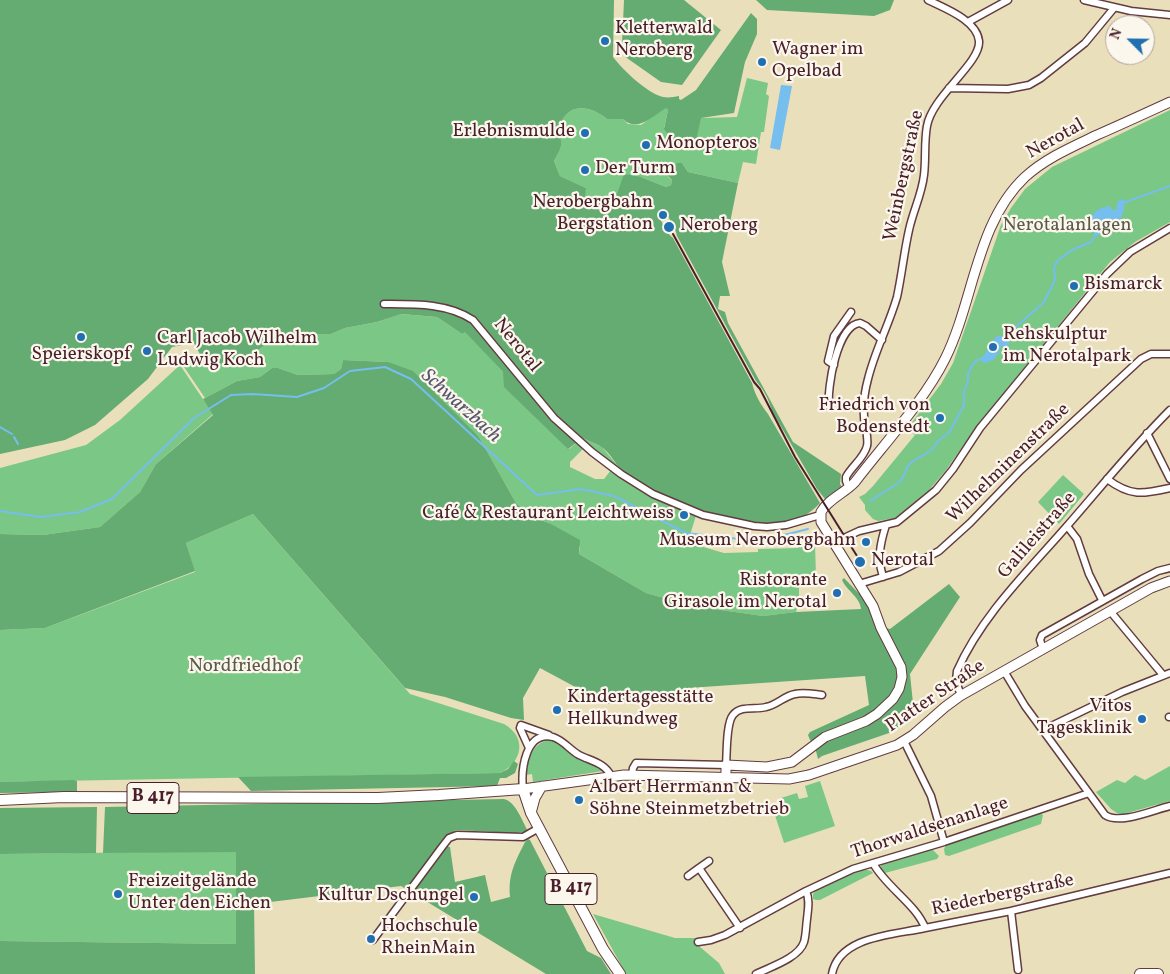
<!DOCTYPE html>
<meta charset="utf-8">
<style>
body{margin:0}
#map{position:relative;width:1170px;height:974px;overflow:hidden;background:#eadfbb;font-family:Vollkorn,serif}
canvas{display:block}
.north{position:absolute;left:1105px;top:15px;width:50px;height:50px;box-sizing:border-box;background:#fbf7ec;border:1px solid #b4a19f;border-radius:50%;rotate:293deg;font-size:14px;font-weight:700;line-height:20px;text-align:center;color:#4a1f2b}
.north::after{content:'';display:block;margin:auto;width:18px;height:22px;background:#1f6fb2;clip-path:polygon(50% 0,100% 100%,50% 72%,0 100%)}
</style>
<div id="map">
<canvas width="1170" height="974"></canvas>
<div class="north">N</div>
</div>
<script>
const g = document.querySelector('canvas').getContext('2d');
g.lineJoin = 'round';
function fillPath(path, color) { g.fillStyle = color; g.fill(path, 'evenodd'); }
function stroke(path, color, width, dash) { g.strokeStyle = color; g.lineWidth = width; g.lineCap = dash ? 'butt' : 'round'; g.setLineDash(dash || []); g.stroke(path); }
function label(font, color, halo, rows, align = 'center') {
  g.font = font + ' Vollkorn,serif'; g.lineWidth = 4.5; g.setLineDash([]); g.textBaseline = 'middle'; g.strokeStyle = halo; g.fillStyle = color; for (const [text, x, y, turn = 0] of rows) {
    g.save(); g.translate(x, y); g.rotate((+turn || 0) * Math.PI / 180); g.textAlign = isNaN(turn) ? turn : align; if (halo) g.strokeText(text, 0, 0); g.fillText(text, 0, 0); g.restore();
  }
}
fillPath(new Path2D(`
 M747 78 768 83 766 94 769 96 764 132H761L756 164 743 162 738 183 688 172 682 163H678L669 173 668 177 672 180 671 185 666 187 641 177 616 197 603 202 584 198 586 188 560 176 554 161C556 157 560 151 561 146 562 140 558 131 561 123 570 101 593 107 607 119L617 118 623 119 628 124 641 125 666 107 668 110 664 128 701 118 737 117Z
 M1170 110V222L1135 242 1110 262 977 426 946 470 930 489 895 518 878 521 873 519 865 510V505L859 497 865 494 873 486 915 435 907 429 941 384 953 363 1001 225 1011 208 1025 189 1052 167Z
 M400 314 437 317 462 334 465 331 503 372 569 449 583 438 602 447 623 472 654 491 687 505 698 509 690 535 693 544 724 553 758 552V549L798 548V545H815L816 575 799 577V602L796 612 763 616 693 606 646 593 579 554 580 547 549 523 532 517 516 503 479 437 388 362 343 360 341 369 334 374 298 375 278 368H272L260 377 237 381 205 398 182 364 186 360 202 358 222 364 253 354 265 345 300 334H331L345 328 377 322ZM588 444 615 465 604 479H595L570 467V462Z
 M180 365 213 414 156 464 140 492 100 527 43 535 0 534V468L86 445 120 420Z
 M1063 475 1084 494 1059 524 1038 502Z
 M253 514 410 694 504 724C527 737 523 762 500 773L0 782V630L45 628 195 572 186 543Z
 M548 740 557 742 573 755 597 765 603 771 533 782 532 774 526 775V773C529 758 531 745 548 740Z
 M1170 766V801L1120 815 1111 809 1096 792 1117 780 1125 783 1135 775 1145 780Z
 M820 781 835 826 784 843 772 806 783 803 781 798 797 793 799 799 808 797 805 786Z
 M1040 813 1043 815 1041 824 949 856 945 855 944 849 946 845Z
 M932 849 939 856 937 859 885 873 880 868 882 863Z
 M236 851V944L0 941V854Z
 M863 869 871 871 873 873 820 900H816L813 899V894L816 890Z
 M593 914 675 938H699L700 947 719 963 725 974H626Z`), '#7bc785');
fillPath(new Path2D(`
 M0 0H614L613 57C623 70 647 93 663 97 668 98 674 97 679 96V99L681 100 696 90 751 13 757 19V34L745 62 734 113 701 118 695 145C685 141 669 138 664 129L668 110 666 108C653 116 637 133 623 119H607C593 107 570 101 561 123 558 131 562 140 561 146 560 151 556 157 554 161L560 176 586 188 585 198 603 202 616 197 624 174 641 177 666 187 671 185 672 180 668 176 669 173 677 163H682L688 172 738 183 722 262 730 296H720L718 309 725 312 728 323 793 442 841 474 840 484 842 487 825 499 817 489 772 411C769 400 764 390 756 381L677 236 676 232 665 210 658 214C662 222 666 233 673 238L752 383C755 395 761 405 768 414L820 503C810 514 795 523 780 525 740 529 655 498 623 472 615 464 610 452 600 446 595 443 588 441 583 438L568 449 504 387 503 372 465 332 462 334 437 317 401 314 377 322 345 328 331 334H299L265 345 253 354 222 364 202 358 194 343 172 347 148 379 95 425 65 440 0 454Z
 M624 0H684L721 30 682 85 661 82 624 56 622 45Z
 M756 0H894L890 10 874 16 767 10Z
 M343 360 388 362 413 371 479 437 516 503 532 517 549 523 580 540 579 554 646 593 693 606 763 616 796 612 861 609C860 597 847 591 842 580L844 578 867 602 900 672 896 691 874 713 813 743 810 740 808 735 810 732 869 705 865 676 688 688 607 704 540 668 523 698 524 720 511 718 445 697 405 688 253 514 186 543 195 571 45 628 0 630V534L43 535 100 527 140 492 156 464 213 415 203 399 205 398 237 381 260 377 272 368H278L298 375 334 374 341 369Z
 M949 584 960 597 910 674 914 713 892 732 822 756 818 759 815 747 833 735 871 721 904 686 885 628 890 629Z
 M514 761 518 764 515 773 506 778H500L497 786 251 791 238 777 500 773 508 769Z
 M74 780 77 781V792L0 793V782Z
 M504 799C516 802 522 821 528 831L516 833 456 830 442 840 446 846 450 847 455 882 485 875 491 902 510 897C508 874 515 862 525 842L528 839 530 840 587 951 601 958 611 974H546L401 886 254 904 255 974H0V941L236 944V852L103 853 105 807Z
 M97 807 96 853 0 854V808Z`), '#64ac72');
fillPath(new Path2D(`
 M781 85 792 86 780 150 770 148Z
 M1121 199 1124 200C1125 210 1123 219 1114 225L1105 223 1100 234 1097 236H1095L1088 225C1091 214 1098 207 1110 206L1112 210H1116L1118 201Z
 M997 336H1002L1004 339 1009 336 1011 338 1008 346H1001C999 355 993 363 983 363L981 358C988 352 989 344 997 336Z`), '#75beee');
stroke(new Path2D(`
 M1123 203 1170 186
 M1010 337 1017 326 1044 302 1055 280 1054 268 1057 261 1072 250 1091 242 1096 235
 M0 427 12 434
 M14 437 18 444
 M870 501 900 482 906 472 907 467 913 461 932 450 938 441 949 433 964 405V392L968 381V374L973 364 977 360 983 359
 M0 511 41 517 80 512 112 499 194 418 231 395 253 394 297 397 324 388 350 371 385 367 411 379 537 495 581 489 614 496 686 533 739 539 780 536 808 529`), '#75beee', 2);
const street = new Path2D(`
 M1084 0 1131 11 1170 15
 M968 22 1008 0
 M949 88 1008 89 1029 85 1041 78 1085 43 1114 8
 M384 304C414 304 448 303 473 320L554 418 592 452 621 474 653 494 703 515 754 526 767 527 786 525 820 515
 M834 365 828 361 834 336 851 312
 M829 406C827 388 837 325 860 323L866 326 882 340
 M1147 433 1170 479
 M1107 479C1131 497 1143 494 1170 488
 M849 488 846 481V477C852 466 864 458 867 446 869 436 864 426 864 416 863 404 865 390 868 379 875 350 889 325 897 297 902 274 904 252 909 230 913 211 922 194 924 175 926 159 924 142 927 126 932 96 981 63 979 41 977 20 944 8 928 0
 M1067 526 1077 539 1089 574 1102 600
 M833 543 859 531 897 522 936 490 953 469 980 428 1107 274 1130 252 1170 228
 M883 577C877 559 880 544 886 525
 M859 584 899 572 939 551 970 523 1021 470 1141 359 1151 354H1170
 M1110 611 1163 675
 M1043 649 1040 640 1042 635 1142 579 1158 571 1170 568
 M1004 671 1025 706 1105 815C1120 825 1153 810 1170 806
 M961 696 956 681 957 671C982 615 1027 572 1067 526 1101 487 1133 447 1170 410
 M1169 717H1170
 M1043 730 1122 692 1170 673
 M904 741 931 796 944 842
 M529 748 520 728 521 725 549 735
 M632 775 633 768 636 763 726 765C727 754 726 723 733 715 741 705 755 710 766 707 777 705 784 696 795 694 804 692 813 694 822 695
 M523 789C521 771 525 730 553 737 563 740 570 750 579 755 591 761 605 763 611 776
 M873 863C885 886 917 905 925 928L1011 911 1170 873
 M699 868 709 861
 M688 876 699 868 740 928
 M1011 911 1018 970
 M373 940 442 847 449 838 457 835 523 837 539 828
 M698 942 711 940 725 935 806 891 853 869 944 842 1089 793
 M756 974C770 967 799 958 804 942 806 935 806 926 807 919 808 909 810 900 806 891
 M832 974C839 936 893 935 925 928`);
const secondary = new Path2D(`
 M726 777V765L767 767 792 762 825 737 866 721 877 714 893 699 899 689 902 677 901 667 881 628 873 606 821 522V512C828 499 845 493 855 482 884 444 924 401 945 359 974 301 976 223 1025 177 1046 158 1072 147 1097 135 1122 124 1146 113 1170 102
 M523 789 624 775 789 779 809 775 897 745 913 735 945 707 960 696 1151 588 1170 581
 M531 813 535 798 542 786`);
const primary = new Path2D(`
 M0 800 64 797 378 798 439 795 523 789 531 813 603 949 620 974
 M1140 974H1158`);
stroke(street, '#623c41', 9);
stroke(secondary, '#623c41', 11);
stroke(primary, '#623c41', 12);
stroke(street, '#fff', 6);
stroke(secondary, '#fff', 9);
stroke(primary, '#fff', 10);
stroke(new Path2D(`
 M673 234 754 382 760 389 795 457 857 556`), '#4a1f2b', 2);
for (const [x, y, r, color] of [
 [605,41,5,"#1f6fb2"],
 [762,62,5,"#1f6fb2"],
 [585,133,5,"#1f6fb2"],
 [646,145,5,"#1f6fb2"],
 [585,170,5,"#1f6fb2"],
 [663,215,5,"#1f6fb2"],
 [669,227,6,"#1f6fb2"],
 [1074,286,5,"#1f6fb2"],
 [81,337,5,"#1f6fb2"],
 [993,347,5,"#1f6fb2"],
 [147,351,5,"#1f6fb2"],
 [940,418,5,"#1f6fb2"],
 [684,515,5,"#1f6fb2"],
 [866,542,5,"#1f6fb2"],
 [860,562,6,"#1f6fb2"],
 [837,593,5,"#1f6fb2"],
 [557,710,5,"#1f6fb2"],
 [1142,719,5,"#1f6fb2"],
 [579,800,5,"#1f6fb2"],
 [118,894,5,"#1f6fb2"],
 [474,897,5,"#1f6fb2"],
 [371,939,5,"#1f6fb2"]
]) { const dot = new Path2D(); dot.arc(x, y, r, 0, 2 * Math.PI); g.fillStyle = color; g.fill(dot); stroke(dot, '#fbf7ec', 2); }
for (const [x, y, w] of [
 [153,798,52],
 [571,889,52]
]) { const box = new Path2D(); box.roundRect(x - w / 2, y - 15.5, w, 31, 4); g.fillStyle = '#fbf7ec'; g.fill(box); stroke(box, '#4a1f2b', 1); }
label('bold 18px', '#4a1f2b', null, [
 ["B 417",153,798],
 ["B 417",571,889]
]);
label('19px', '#4a1f2b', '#fbf7ec', [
 ["Kletterwald",615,30],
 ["Neroberg",615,52],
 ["Wagner im",772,51],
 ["Opelbad",772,73],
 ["Erlebnismulde",575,133,"right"],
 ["Monopteros",656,145],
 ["Der Turm",595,170],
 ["Nerobergbahn",653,204,"right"],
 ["Bergstation",653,226,"right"],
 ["Neroberg",680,227],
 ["Bismarck",1084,286],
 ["Rehskulptur",1003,336],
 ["im Nerotalpark",1003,358],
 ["Carl Jacob Wilhelm",157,340],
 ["Ludwig Koch",157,362],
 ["Speierskopf",81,356,"center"],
 ["Friedrich von",930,407,"right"],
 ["Bodenstedt",930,429,"right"],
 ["Café & Restaurant Leichtweiss",674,515,"right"],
 ["Museum Nerobergbahn",856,542,"right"],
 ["Nerotal",871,562],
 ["Ristorante",827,582,"right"],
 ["Girasole im Nerotal",827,604,"right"],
 ["Kindertagesstätte",567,699],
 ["Hellkundweg",567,721],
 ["Vitos",1132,708,"right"],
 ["Tagesklinik",1132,730,"right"],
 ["Albert Herrmann &",589,789],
 ["Söhne Steinmetzbetrieb",589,811],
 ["Freizeitgelände",128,883],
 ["Unter den Eichen",128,905],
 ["Kultur Dschungel",464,897,"right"],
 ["Hochschule",381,928],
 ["RheinMain",381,950]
], 'left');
label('19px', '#4a1f2b', '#fbf7ec', [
 ["Nerotal",1056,140,-29],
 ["Weinbergstraße",905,176,-78],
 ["Nerotal",516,346,51],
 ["Wilhelminenstraße",1009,464,-44],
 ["Galileistraße",1038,536,-49],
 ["Platter Straße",936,697,-34],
 ["Thorwaldsenanlage",930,829,-18],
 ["Riederbergstraße",1003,896,-12]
]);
label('19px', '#5b5a4a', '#fbf7ec', [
 ["Nerotalanlagen",1067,227],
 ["Nordfriedhof",244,668]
]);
label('italic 20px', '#59576f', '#fbf7ec', [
 ["Schwarzbach",460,407,42]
]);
</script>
